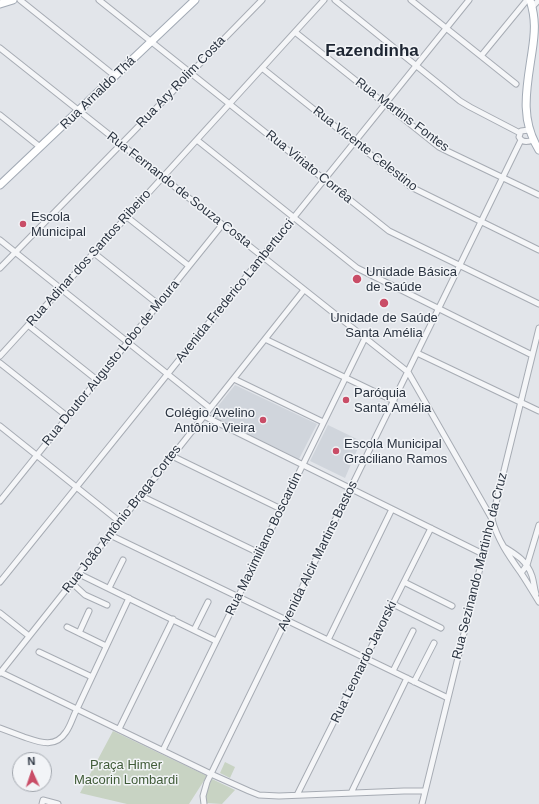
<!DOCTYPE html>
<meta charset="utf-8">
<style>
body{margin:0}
#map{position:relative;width:539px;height:804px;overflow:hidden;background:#e2e5ea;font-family:Helvetica,sans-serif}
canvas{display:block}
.north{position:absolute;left:12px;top:752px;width:40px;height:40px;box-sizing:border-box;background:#f2f4f7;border:1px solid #a2a7ae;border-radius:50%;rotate:357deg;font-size:11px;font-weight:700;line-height:16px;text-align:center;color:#2b3441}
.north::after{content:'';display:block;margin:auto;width:14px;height:18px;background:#c94d67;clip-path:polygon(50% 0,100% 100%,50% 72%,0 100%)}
</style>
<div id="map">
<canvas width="539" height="804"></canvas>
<div class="north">N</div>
</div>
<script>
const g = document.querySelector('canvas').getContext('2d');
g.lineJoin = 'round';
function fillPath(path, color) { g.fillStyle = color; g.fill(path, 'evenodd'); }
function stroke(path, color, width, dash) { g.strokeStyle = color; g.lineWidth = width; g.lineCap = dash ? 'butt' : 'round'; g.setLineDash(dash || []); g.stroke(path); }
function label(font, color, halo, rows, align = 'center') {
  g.font = font + ' Helvetica,sans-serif'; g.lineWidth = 3; g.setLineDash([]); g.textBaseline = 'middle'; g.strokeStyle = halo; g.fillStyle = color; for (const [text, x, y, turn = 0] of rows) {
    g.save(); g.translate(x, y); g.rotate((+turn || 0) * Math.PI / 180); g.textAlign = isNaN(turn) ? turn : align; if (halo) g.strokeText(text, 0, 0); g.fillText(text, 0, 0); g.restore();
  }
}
fillPath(new Path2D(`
 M235 385 317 424 299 459 210 416Z
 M328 425 361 441 345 478 310 461Z`), '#d0d5dc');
fillPath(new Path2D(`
 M113 731 207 776 189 804H127L80 793Z
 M225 762 235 767 230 778 220 773Z
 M212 779 235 790 222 804 206 803C204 794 208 787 212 779Z`), '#c8d3c3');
const minor = new Path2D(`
 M20 0 115 76
 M99 0 389 231 539 304
 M335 0 460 101 470 107 520 133
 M411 0 516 84
 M532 7 539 0
 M295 32 439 147 449 152 539 195
 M0 48 408 372 492 519C497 539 509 556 521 573 527 582 533 592 539 602
 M481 56 527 0
 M262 68 411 187 539 250
 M0 115 40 147
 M529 130 521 131 519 137C522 143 528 142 533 140
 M197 140 357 268 532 355
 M127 217 189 266
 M0 240 210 408
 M94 253 158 304
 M0 268 262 0
 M28 325 97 380
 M265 339 394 401
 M417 353 539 411
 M0 356 324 0
 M0 363 68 417
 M234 379 323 422
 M204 416 483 554
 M0 426 120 522
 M172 456 281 509
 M141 496 259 553
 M0 501 222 225
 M110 535 448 698
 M504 547C517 555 527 561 532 576 534 582 534 588 536 594
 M521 573 527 565 539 525
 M79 574 216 641
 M0 582 469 0
 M404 582 452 606
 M72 583 85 595 107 605
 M109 588 123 560
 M393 604 441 628
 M0 613 29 636
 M67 627 106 646
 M194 630 208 602
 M79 633 89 611
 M328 640 392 509
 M39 652 92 677
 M393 671 413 631
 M0 672 211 774 249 791 259 795 279 796 404 791H425
 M0 673 304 290
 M414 682 434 643
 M0 728C8 731 16 734 24 737 39 742 55 749 66 732 71 725 73 716 77 709L129 598
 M119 729 173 619
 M163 750 365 338
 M351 793 407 678
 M297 795 431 528
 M42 804 43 800 58 804
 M204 804 203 796 207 782 521 140
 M422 804 539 328`);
const major = new Path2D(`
 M530 0C536 19 535 32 532 52 527 86 519 119 539 150
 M0 4 13 0
 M0 185 195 0`);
stroke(minor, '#a7acb4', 7);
stroke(major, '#a2aab5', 9);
stroke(minor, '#f5f6f8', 5);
stroke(major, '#fff', 7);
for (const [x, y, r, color] of [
 [23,224,4,"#c94d67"],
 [357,279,5,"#c94d67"],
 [384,303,5,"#c94d67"],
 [346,400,4,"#c94d67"],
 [263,420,4,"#c94d67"],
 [336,451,4,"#c94d67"]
]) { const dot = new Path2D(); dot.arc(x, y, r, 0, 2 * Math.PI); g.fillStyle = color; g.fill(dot); stroke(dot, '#f2f4f7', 1.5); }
label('13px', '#2b3441', '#f2f4f7', [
 ["Rua Ary Rolim Costa",181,82,-46],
 ["Rua Arnaldo Thá",98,93,-44],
 ["Rua Martins Fontes",402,115,37],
 ["Rua Vicente Celestino",365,149,38],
 ["Rua Viriato Corrêa",309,167,39],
 ["Rua Fernando de Souza Costa",179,190,38],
 ["Rua Adinar dos Santos Ribeiro",89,258,-48],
 ["Avenida Frederico Lambertucci",235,291,-51],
 ["Rua Doutor Augusto Lobo de Moura",111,363,-51],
 ["Rua João Antônio Braga Cortes",122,519,-52],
 ["Rua Maximiliano Boscardin",264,544,-64],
 ["Avenida Alcir Martins Bastos",318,556,-64],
 ["Rua Sezinando Martinho da Cruz",480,566,-76],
 ["Rua Leonardo Javorski",364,662,-64]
]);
label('13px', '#2b3441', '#f2f4f7', [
 ["Escola",31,217],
 ["Municipal",31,232],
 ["Unidade Básica",366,272],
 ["de Saúde",366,287],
 ["Unidade de Saúde",384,318,"center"],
 ["Santa Amélia",384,333,"center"],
 ["Paróquia",354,393],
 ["Santa Amélia",354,408],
 ["Colégio Avelino",255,413,"right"],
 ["Antônio Vieira",255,428,"right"],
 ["Escola Municipal",344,444],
 ["Graciliano Ramos",344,459]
], 'left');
label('13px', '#415c39', '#f2f4f7', [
 ["Praça Himer",126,765],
 ["Macorin Lombardi",126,780]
]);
label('bold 17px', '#1d2532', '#f2f4f7', [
 ["Fazendinha",372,51]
]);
</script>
